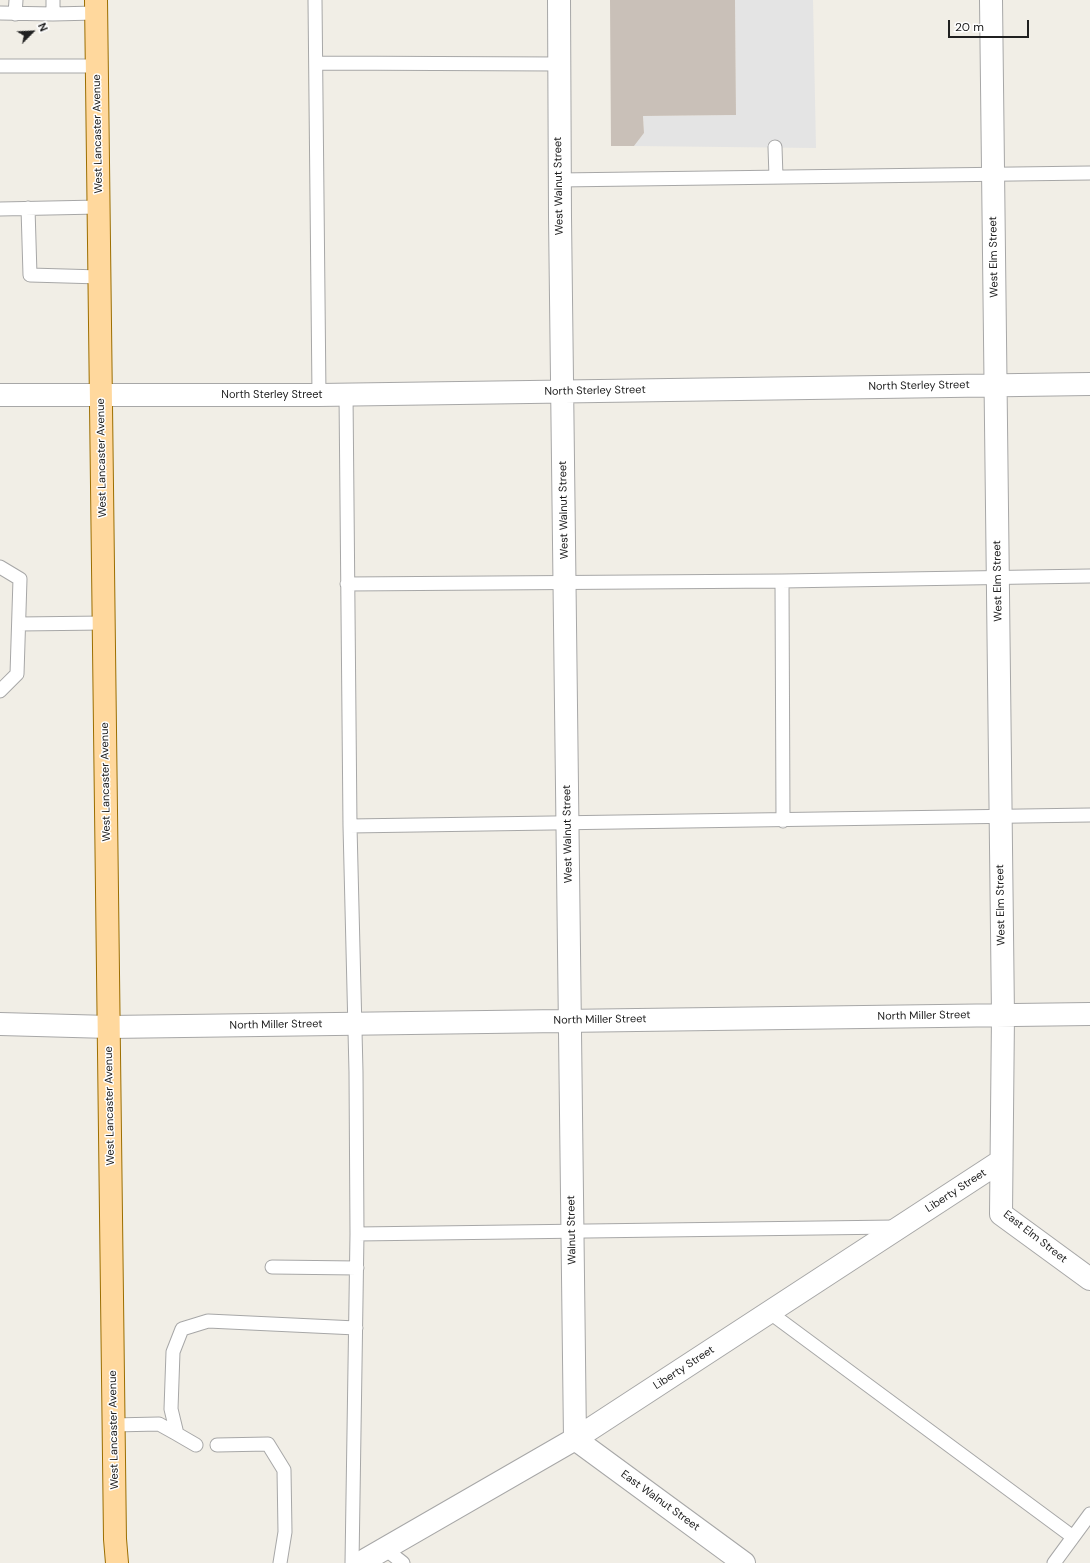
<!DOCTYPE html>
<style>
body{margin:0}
#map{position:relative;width:1090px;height:1563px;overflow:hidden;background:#f1eee6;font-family:"DM Sans",sans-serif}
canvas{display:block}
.north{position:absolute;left:12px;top:12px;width:40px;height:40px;-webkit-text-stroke:3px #fff;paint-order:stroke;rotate:66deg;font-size:11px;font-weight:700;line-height:16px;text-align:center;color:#202020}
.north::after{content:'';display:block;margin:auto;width:14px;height:18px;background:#202020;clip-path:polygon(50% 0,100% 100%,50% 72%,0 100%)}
.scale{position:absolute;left:948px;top:20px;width:81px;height:18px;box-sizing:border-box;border:2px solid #202020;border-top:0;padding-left:5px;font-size:12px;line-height:14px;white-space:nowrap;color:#202020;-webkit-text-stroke:3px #fff;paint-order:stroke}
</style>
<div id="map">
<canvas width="1090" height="1563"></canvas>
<div class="north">N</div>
<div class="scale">20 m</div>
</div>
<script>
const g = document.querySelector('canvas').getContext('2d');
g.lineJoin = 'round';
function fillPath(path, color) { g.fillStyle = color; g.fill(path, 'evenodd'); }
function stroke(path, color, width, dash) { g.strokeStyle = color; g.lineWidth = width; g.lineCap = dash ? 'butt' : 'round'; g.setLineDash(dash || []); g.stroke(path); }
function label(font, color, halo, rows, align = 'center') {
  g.font = font + ' "DM Sans",sans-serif'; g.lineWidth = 3; g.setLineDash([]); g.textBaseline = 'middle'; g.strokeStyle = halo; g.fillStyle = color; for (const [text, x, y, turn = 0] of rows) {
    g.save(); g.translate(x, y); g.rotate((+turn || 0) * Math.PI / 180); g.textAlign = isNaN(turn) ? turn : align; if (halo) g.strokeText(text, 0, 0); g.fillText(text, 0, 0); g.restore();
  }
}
fillPath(new Path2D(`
 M735 0H813L816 148 634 146 644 133 643 116 736 115Z`), '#e4e4e4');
fillPath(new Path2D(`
 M610 0H735L736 115 643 116 644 133 634 146H611Z`), '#c9c0b8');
const service = new Path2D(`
 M315 0 319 395
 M0 13 53 14V0
 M15 14 16 0
 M53 14 96 13
 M316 63 558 64
 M0 66H97
 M775 147 776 177
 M559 180 1090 173
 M28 208 30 275 100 277
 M0 209 99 207
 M346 394 350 826 356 1072 357 1234 352 1563
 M0 567 20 579 17 674 0 691
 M782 581 783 821
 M347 584 782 581 1090 576
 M19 624 104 623
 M350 826 1090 815
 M357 1234 895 1227
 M272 1267 357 1268
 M769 1312 1073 1537
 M113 1425 159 1424 177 1434
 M196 1445 177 1434 171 1409 173 1352 182 1329 208 1321 356 1328
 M217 1445 268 1444 284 1470 285 1532 280 1563
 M384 1548 403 1563
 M1054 1563 1090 1514`);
const minor = new Path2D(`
 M559 0 560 217 575 1439 744 1563
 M991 0 1003 1015 1001 1214 1090 1279
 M0 395H319L1090 384
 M0 1024 109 1027 1090 1014
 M360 1563 575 1439 1001 1161`);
const primary = new Path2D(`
 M96 0 115 1539 117 1563`);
stroke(service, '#a7a7a7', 15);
stroke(minor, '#a7a7a7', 24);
stroke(primary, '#9c6e00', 24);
stroke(service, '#fff', 13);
stroke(minor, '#fff', 22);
stroke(primary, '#ffd89d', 22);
label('11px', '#202020', '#fff', [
 ["West Lancaster Avenue",98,134,-91],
 ["West Walnut Street",559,186,-91],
 ["West Elm Street",994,257,-91],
 ["North Sterley Street",919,386,-1],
 ["North Sterley Street",595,391,-1],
 ["North Sterley Street",272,395],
 ["West Lancaster Avenue",102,458,-91],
 ["West Walnut Street",564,510,-91],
 ["West Elm Street",998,581,-91],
 ["West Lancaster Avenue",106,782,-91],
 ["West Walnut Street",568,834,-91],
 ["West Elm Street",1001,905,-91],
 ["North Miller Street",924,1016,-1],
 ["North Miller Street",600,1020,-1],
 ["North Miller Street",276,1025,-1],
 ["West Lancaster Avenue",110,1106,-91],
 ["Liberty Street",956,1191,-33],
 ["Walnut Street",572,1230,-91],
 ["East Elm Street",1035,1237,38],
 ["Liberty Street",684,1368,-33],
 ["West Lancaster Avenue",114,1430,-91],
 ["East Walnut Street",660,1501,36]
]);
</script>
